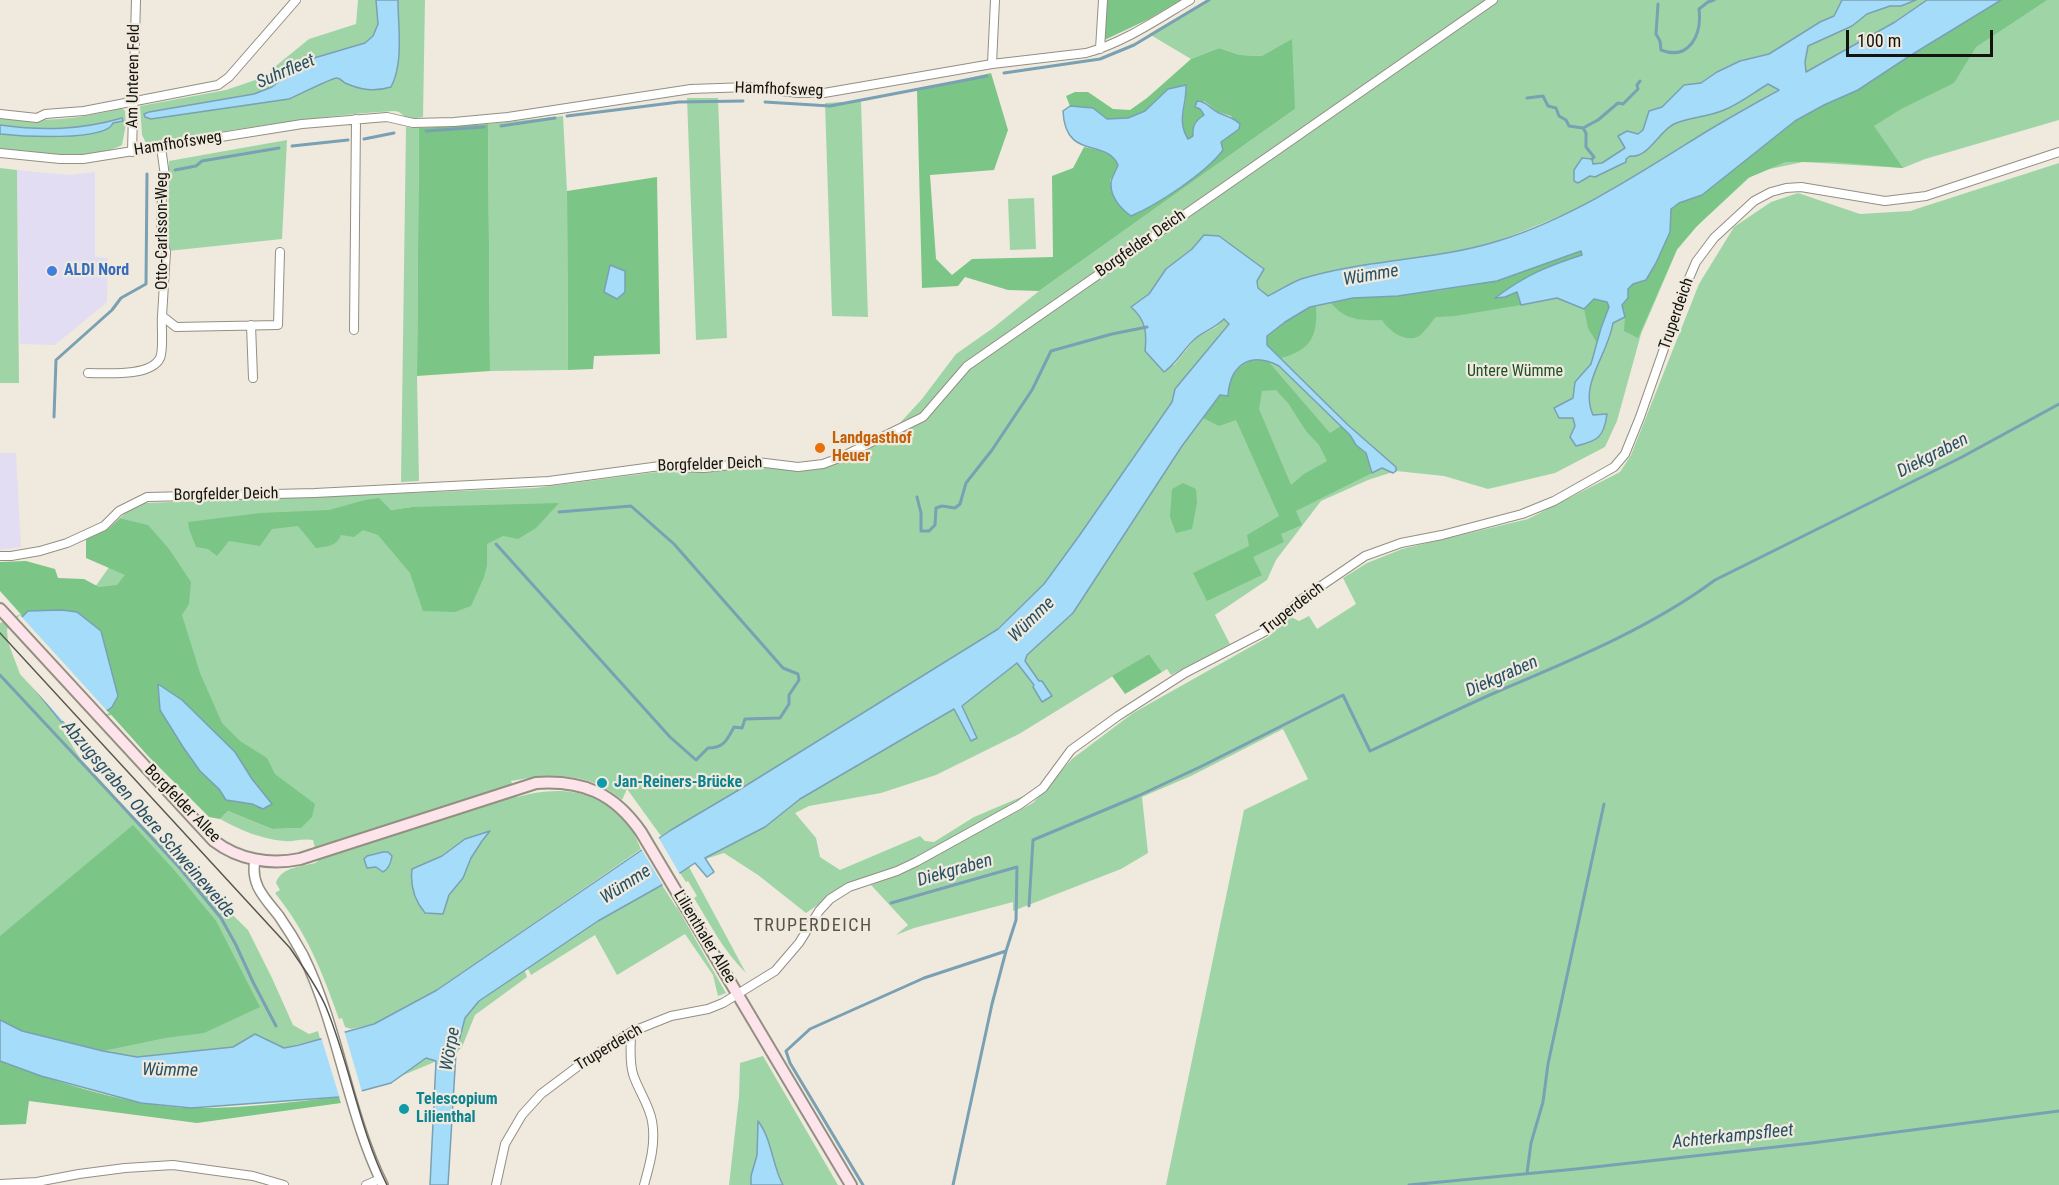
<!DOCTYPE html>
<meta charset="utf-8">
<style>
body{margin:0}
#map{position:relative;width:2059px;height:1185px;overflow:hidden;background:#efeadd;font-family:"Roboto Condensed",sans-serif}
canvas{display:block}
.scale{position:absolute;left:1846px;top:30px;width:147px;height:27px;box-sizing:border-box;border:3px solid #14130e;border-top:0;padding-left:8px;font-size:18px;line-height:21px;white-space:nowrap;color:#14130e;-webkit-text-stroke:4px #efeadd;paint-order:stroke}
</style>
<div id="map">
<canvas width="2059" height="1185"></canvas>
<div class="scale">100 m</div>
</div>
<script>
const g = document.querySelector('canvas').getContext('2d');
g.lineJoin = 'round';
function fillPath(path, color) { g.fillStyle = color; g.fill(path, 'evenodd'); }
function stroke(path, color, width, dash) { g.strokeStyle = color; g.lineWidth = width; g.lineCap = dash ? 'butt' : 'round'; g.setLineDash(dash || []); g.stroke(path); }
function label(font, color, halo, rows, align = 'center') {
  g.font = font + ' "Roboto Condensed",sans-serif'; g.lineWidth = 4.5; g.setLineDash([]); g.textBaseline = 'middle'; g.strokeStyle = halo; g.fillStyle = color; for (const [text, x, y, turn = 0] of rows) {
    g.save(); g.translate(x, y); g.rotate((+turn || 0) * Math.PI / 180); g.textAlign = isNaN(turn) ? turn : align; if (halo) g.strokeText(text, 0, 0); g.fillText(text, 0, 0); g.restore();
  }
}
fillPath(new Path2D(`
 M17 170 68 175 95 172V257L108 258 107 302 55 345 20 344Z
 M0 453H16L21 547 0 550Z`), '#e2ddf3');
fillPath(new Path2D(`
 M358 0H425L423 117 408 119 399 112 394 111C310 116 228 131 146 143L142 135 140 106 226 90 261 78 309 39 356 24Z
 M1207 0H1927L1895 22 1730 117 1644 172 1570 212 1499 241 1443 255 1348 268 1299 280 1268 296 1258 288 1257 280 1264 269 1219 236 1204 235 1192 249 1166 269 1149 294 1140 315 1147 333 1145 351 1174 365 1196 338 1216 327 1224 319 1229 323 1175 389 1172 402 1079 536 1044 584 997 629 742 788 661 836 627 789 622 800C587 771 553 774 511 781L517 797C561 785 602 789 631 829 635 834 638 843 641 849L437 990 374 1024 351 1029 345 1027 342 1018 339 1019C322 971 307 933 275 893L280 890 276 883C281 867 300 867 315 863L318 861 313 840C302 838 294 842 284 841 261 839 240 830 220 819L228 811 272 829 301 828 121 713 60 726 80 758 133 816 248 930 272 978 293 1025 309 1034 318 1031 320 1039 283 1048 255 1034 233 1047 137 1057 103 1051 22 1031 0 1020V623L28 611 90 594 117 556 147 525 120 518 127 511 145 503 535 488 672 470 713 471 765 466 792 470 823 467 886 438 922 399 956 354 993 328 1039 291 1295 109 1262 56 1240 55 1219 48 1191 59 1149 34ZM412 507 373 521 307 512 391 510Z
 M1965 0H2059V120L1925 159 1903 168 1803 162 1770 169 1750 177 1697 226 1677 250 1641 334 1617 421 1605 447 1555 473 1488 489 1444 476 1396 471 1368 480 1321 501 1276 560 1267 580 1215 615 1230 644 1171 675 1167 669 1162 672 1149 654 1019 734 936 775 881 793 809 806 795 813 816 838 820 857 840 870 920 836 925 841 934 842 974 817 1028 794 1016 802 921 856 894 868 850 883 806 913 758 875 724 853 696 862 689 867 746 973C724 952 710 924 694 898L697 896 688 881 686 882 680 873 662 885 676 907H677L726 993 718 996 713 975 685 934 617 975 595 935 531 975 528 969 525 971 527 977 475 1015 462 1047 456 1053 382 1084 428 1017 1013 637 1275 305 1476 271Z
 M687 98H718L727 338 696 340Z
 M861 101 868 317 832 316 825 103Z
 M122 108 125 111 126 124 122 145C91 162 34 152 0 149V117C44 123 80 119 122 108Z
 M563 116 567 191 568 370 490 371 488 124Z
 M406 127 419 128 417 376 419 481 401 482Z
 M287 140 282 239 168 251 169 161Z
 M2059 163V1185H1166L1244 810 1308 779 1283 729 1191 776 1142 797 1148 853 1121 869 1013 911V902L914 928 896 935 908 925 871 885 942 852 1033 803 1072 759 1133 713 1268 637 1291 617 1299 621 1309 616 1317 629 1356 604 1343 578 1367 563 1402 549 1528 519 1620 472 1631 455 1699 284 1734 227 1771 202 1798 193 1860 214 1910 211Z
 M0 168 17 170 19 383H0Z
 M1034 198 1036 249 1010 250 1008 199Z
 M763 1056 838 1185H729L739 1097 740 1063Z`), '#9fd5a6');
fillPath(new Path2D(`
 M1099 0H1181L1149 19 1098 43Z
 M2001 0H2047L1976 47 1954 83 1901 109 1874 126 1903 168 1834 162H1785L1748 178 1697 226 1677 249 1638 338 1624 331 1625 317 1622 305 1628 298V289L1633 284 1646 280 1670 232 1671 209 1679 203 1702 195 1795 121 1926 46Z
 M1292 39 1295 109 1039 291 1008 290 965 277 958 286 922 288 917 90 991 73 1008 130 994 170 930 175 936 259 952 275 972 259 1053 257 1052 176 1073 168 1084 147C1099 151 1111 150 1118 165L1110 181 1131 216C1157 205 1206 173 1223 150L1220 142 1239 129 1231 116 1218 112 1204 101 1200 109 1204 115 1193 136 1188 140C1176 119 1188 107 1186 85L1168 89 1145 111 1128 118 1107 119 1093 108 1070 106 1066 96 1075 92H1088L1113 109 1130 110 1147 98 1191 59 1219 48 1240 55 1262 56Z
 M488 124 490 371 417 376 419 128Z
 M657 177 660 354 594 356 593 369 568 370 567 191Z
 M1581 251 1582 255C1549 265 1524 276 1496 297H1505L1517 292 1521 305 1455 316 1436 317C1431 322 1425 332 1419 336 1406 344 1388 330 1382 320 1360 321 1345 320 1331 303L1354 298 1438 291 1497 281Z
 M1595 299 1607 302 1609 307 1601 328 1597 343 1588 328 1584 309Z
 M1316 306C1318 336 1311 350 1281 358L1267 345V336C1281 325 1298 310 1316 306Z
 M1255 358 1267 360 1330 433 1341 426C1346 431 1367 453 1369 459 1370 465 1368 467 1372 473L1296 511 1302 525 1281 534 1284 542 1253 557 1262 575 1207 601 1193 573 1249 546 1247 535 1279 516 1236 420 1219 426 1203 418 1239 368ZM1276 390 1288 403 1306 431 1319 445 1327 461 1304 474 1291 485 1259 409 1262 391Z
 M1183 483 1196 489 1197 503 1192 529 1176 533 1170 517 1172 489Z
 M379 498 391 510 412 507 559 503 536 528 518 539 503 536 487 544V565L484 577 471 606 455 612 423 611 410 573 378 535 363 530 354 537 341 535C337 546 326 547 316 548L298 526 272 529 260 546 229 541 217 556 208 549 196 547 189 529 188 522 260 513 329 510 365 500Z
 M120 518 148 525 169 549 191 582 189 604 182 615 200 673 222 723 240 741 267 758 275 774 315 804 312 817 301 828 272 829 228 811 220 819 209 817 149 757 0 591V562L26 561 55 569 58 578 84 579 99 587 117 585 125 575 86 558V538L108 529Z
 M1149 654 1162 672 1125 694 1112 676Z
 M133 825 175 871 216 921 260 1007 204 1033 165 1038 103 1051 22 1031 0 1020V936Z
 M0 1061C56 1082 133 1107 192 1108 241 1109 291 1102 339 1097L341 1103 197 1123 29 1101 26 1124 0 1125Z`), '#7bc586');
const water = new Path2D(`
 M376 0H398C398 28 404 62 391 87 374 92 361 90 345 83 342 81 340 78 337 78 333 77 297 96 289 99L151 119 145 117 144 114 149 112 254 94 272 87 300 64 314 58 365 43 373 36 378 24Z
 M1842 0H1916L1901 6H1890L1867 14 1852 26 1808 46 1805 62 1806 72 1895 22 1927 0H2001L1908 57 1858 90 1824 105 1795 121 1702 195 1679 203 1671 209 1670 232 1656 263 1646 280 1633 284 1628 289V298L1622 305 1625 317 1613 323C1608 355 1579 384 1593 415L1607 414C1604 437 1598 441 1576 446L1570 437 1575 426 1573 418H1559L1554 408 1573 398 1575 382 1591 364 1601 328 1609 307 1607 302 1594 299 1584 309 1557 298 1521 305 1517 292 1505 297 1495 298C1524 276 1547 266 1582 255L1581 251 1497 281 1398 296 1353 298 1310 307 1285 322 1267 336V345L1348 425 1396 467V471L1393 473 1382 468 1372 473 1366 453 1356 445 1350 435 1279 366C1250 351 1230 365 1228 396L1220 395 1182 446 1073 613 1027 655 1025 661 1039 681H1042L1052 696 1042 702 1033 687 1034 685 1017 663 962 706 977 738 971 741 954 709 800 799 765 827 705 858 714 872 707 877 695 863 662 885 598 921 479 1001 465 1018 456 1053 448 1185H430L436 1061 426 1058 391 1083 339 1097 191 1108 141 1103 41 1076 0 1061V1020L22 1031 103 1051 137 1057 233 1047 255 1034 284 1048 299 1045 374 1024 437 990 671 830 742 788 998 629 1044 584 1079 536 1172 402 1175 389 1229 324 1224 319C1215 328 1205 331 1196 338 1184 348 1177 363 1164 372L1145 351C1147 333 1146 320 1131 307L1149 294 1166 269 1192 249 1204 235 1219 236 1264 269 1257 281 1258 288 1268 296C1279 291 1290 283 1301 279 1365 259 1434 261 1498 241 1569 219 1634 177 1696 138 1723 121 1752 105 1779 90L1768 84C1753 93 1739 104 1724 110 1708 117 1689 117 1674 124 1659 131 1648 159 1630 156L1626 159V162L1595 177 1590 176 1578 183 1574 181V170L1582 158 1592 159 1593 164 1602 163 1625 148 1618 136 1627 131 1638 134 1643 130 1649 111 1662 107 1684 85 1701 83 1717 72 1740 61 1769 54 1820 22 1834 16Z
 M1186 85C1187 106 1176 119 1188 139L1193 136C1192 126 1195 121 1204 115L1200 109 1195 107 1197 101C1207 101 1210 109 1219 113 1228 117 1233 117 1240 124L1239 129 1221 142 1223 150C1206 173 1157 205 1131 216 1121 209 1110 197 1111 183 1111 178 1116 171 1118 165 1107 138 1065 161 1063 111L1070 106 1093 108 1107 119 1128 118 1145 111 1168 89Z
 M122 118 123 121 113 123C106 142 19 136 0 134V125C43 131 80 130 122 118Z
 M610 265 625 271V292L617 299 604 292Z
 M62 610 77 612 101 631 118 696 112 707 108 710 86 719 61 722 22 673 10 629 28 611Z
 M158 684 182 700 235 752 252 779 272 804 263 809 252 804 226 800 219 789 200 771 183 747 160 710Z
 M490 831 482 841 471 858 463 878 449 895 443 914 425 913C415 901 410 885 412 869L442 856 465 839Z
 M383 852H388L392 856C391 862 389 869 383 872L376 867 367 868 364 859 367 856Z
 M758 1121C772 1139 772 1165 783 1185H751V1176L757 1155Z`);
fillPath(water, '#a5dcfa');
stroke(water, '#7aa0b3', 1.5);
fillPath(new Path2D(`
 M20 615 109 713 92 720 66 724 20 674 8 642 7 629Z
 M657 835 681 876 664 887 640 847Z
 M344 1030 362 1092 340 1099 321 1037Z`), '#efeadd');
stroke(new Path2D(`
 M1658 4 1656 34 1660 41 1661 50C1690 61 1702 34 1699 9L1708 2 1714 0
 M1004 73 1100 59 1134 45 1209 0
 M1527 98 1543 96 1548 106 1556 108 1559 116 1566 120 1569 126 1583 128 1586 133V147L1594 157 1592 159
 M765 102 830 106 987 76
 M567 116 679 102 743 101
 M501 126 555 118
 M1583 128 1598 120 1618 103 1623 104 1638 89 1637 85 1640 81
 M426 131 484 127
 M364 139 394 133
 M292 146 348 140
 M175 170 196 166 202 161 279 148
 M54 417 56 360 112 310 121 298 146 284 147 174
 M917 497 921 513V531H929L935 525 936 508 942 506 955 508 960 504 966 483 992 450 1032 390 1051 351 1112 334 1147 327
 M496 544 670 737 696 760 708 748C724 748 727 740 734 727L742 728 745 719 780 718 789 704V695L799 680 798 674 783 668 674 544 631 506 559 512
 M0 675 179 867 221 918 236 945 253 982 276 1026
 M1029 906 1033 840 1138 796 1202 766 1343 695 1370 751C1416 730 1461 707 1508 687 1579 657 1653 626 1715 580L1962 457 2059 404
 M1527 1173 1531 1143 1543 1102 1548 1064 1604 804
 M863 1185 790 1063 786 1051 810 1029 924 978 1006 951 1016 920 1017 867 891 903
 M953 1185 992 1004 1006 951
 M1409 1185 1576 1169 1812 1143 2059 1111`), '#7aa0b3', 3);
const minor = new Path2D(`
 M1100 49 1103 0
 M992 64 995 0
 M0 114 37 118 45 114 84 111 218 85 229 77 296 0
 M161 147 165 176 162 192 161 233 166 252 162 316 176 327 278 325 280 252
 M132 152 136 0
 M0 153 60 159H83L302 124 387 117 413 123 454 122 508 117 691 89 748 87 798 93H824L992 64 1086 53C1123 43 1158 19 1190 0
 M251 325 253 378
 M354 330 356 119
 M88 373C106 373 151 377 160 358 164 350 161 326 162 316
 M0 556H11L40 551 67 543 104 526 119 511 147 497 315 493 549 481 660 466 704 468 757 462 798 467 823 464 839 458 923 417 967 366 1493 0
 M631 1032C631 1046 629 1060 633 1074 638 1090 649 1104 652 1121 656 1143 650 1164 644 1185
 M0 1184 37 1182 79 1174 125 1168 173 1165 253 1176 284 1185
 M366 1185 380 1179
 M496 1185 505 1144 522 1115 541 1094 581 1064 631 1032 671 1016 708 1009 723 1003 775 971 799 943 819 911 830 899 849 887 897 871 916 862 1019 805 1043 788 1071 750 1118 716 1185 673 1266 631 1302 599 1365 556 1401 543 1442 535 1522 514 1554 501 1614 467 1625 454 1640 417 1687 283 1696 262 1714 238 1754 201 1771 192 1786 188 1801 187 1885 201 1926 196 2059 152`);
const tertiary = new Path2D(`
 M255 860C250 885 265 898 279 916 288 929 296 942 303 955 339 1028 347 1112 383 1185`);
const secondary = new Path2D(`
 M0 609 214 841C239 860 270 865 300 859L536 783C583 780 614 793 641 832L851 1185`);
stroke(minor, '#948f83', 10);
stroke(tertiary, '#948f83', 12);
stroke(secondary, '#948f83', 14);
stroke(minor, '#fff', 8);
stroke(tertiary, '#fff', 9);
stroke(secondary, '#fce4ea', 10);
stroke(new Path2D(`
 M0 633 290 948C303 967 317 986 326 1007 350 1065 359 1128 387 1185`), '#58554e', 1.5);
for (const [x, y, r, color] of [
 [52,271,6,"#3f7fe0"],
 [820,448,6,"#e8710a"],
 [602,783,6,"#0f9aa8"],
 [404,1109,6,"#0f9aa8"]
]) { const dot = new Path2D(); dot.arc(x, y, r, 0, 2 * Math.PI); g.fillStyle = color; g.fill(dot); stroke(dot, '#efeadd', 2); }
label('16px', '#14130e', '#efeadd', [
 ["Am Unteren Feld",134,76,-89],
 ["Hamfhofsweg",779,90,2],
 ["Hamfhofsweg",178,144,-9],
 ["Otto-Carlsson-Weg",163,231,-90],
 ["Borgfelder Deich",1141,244,-35],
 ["Truperdeich",1677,314,-71],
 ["Borgfelder Deich",710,465,-2],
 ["Borgfelder Deich",226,495,-1],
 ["Truperdeich",1293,609,-38],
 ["Borgfelder Allee",182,804,46],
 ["Lilienthaler Allee",704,937,59],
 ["Truperdeich",609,1048,-31]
]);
label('bold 16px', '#366cbe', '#efeadd', [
 ["ALDI Nord",64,271]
], 'left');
label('16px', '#1c5027', '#efeadd', [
 ["Untere Wümme",1515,372]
]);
label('bold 16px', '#c56008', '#efeadd', [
 ["Landgasthof",832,439],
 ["Heuer",832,457]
], 'left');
label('bold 16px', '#0d838f', '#efeadd', [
 ["Jan-Reiners-Brücke",614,783],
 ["Telescopium",416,1100],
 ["Lilienthal",416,1118]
], 'left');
label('italic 18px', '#265065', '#efeadd', [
 ["Suhrfleet",286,72,-23],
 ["Wümme",1371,276,-10],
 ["Diekgraben",1933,456,-27],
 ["Wümme",1032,620,-44],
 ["Diekgraben",1502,677,-24],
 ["Abzugsgraben Obere Schweineweide",148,820,49],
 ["Diekgraben",955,871,-16],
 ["Wümme",626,885,-33],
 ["Wörpe",451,1049,-80],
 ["Wümme",170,1071,1],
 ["Achterkampsfleet",1733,1137,-6]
]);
g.letterSpacing = '1.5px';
label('18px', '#58554a', '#efeadd', [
 ["TRUPERDEICH",813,926]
]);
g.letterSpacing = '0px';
</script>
